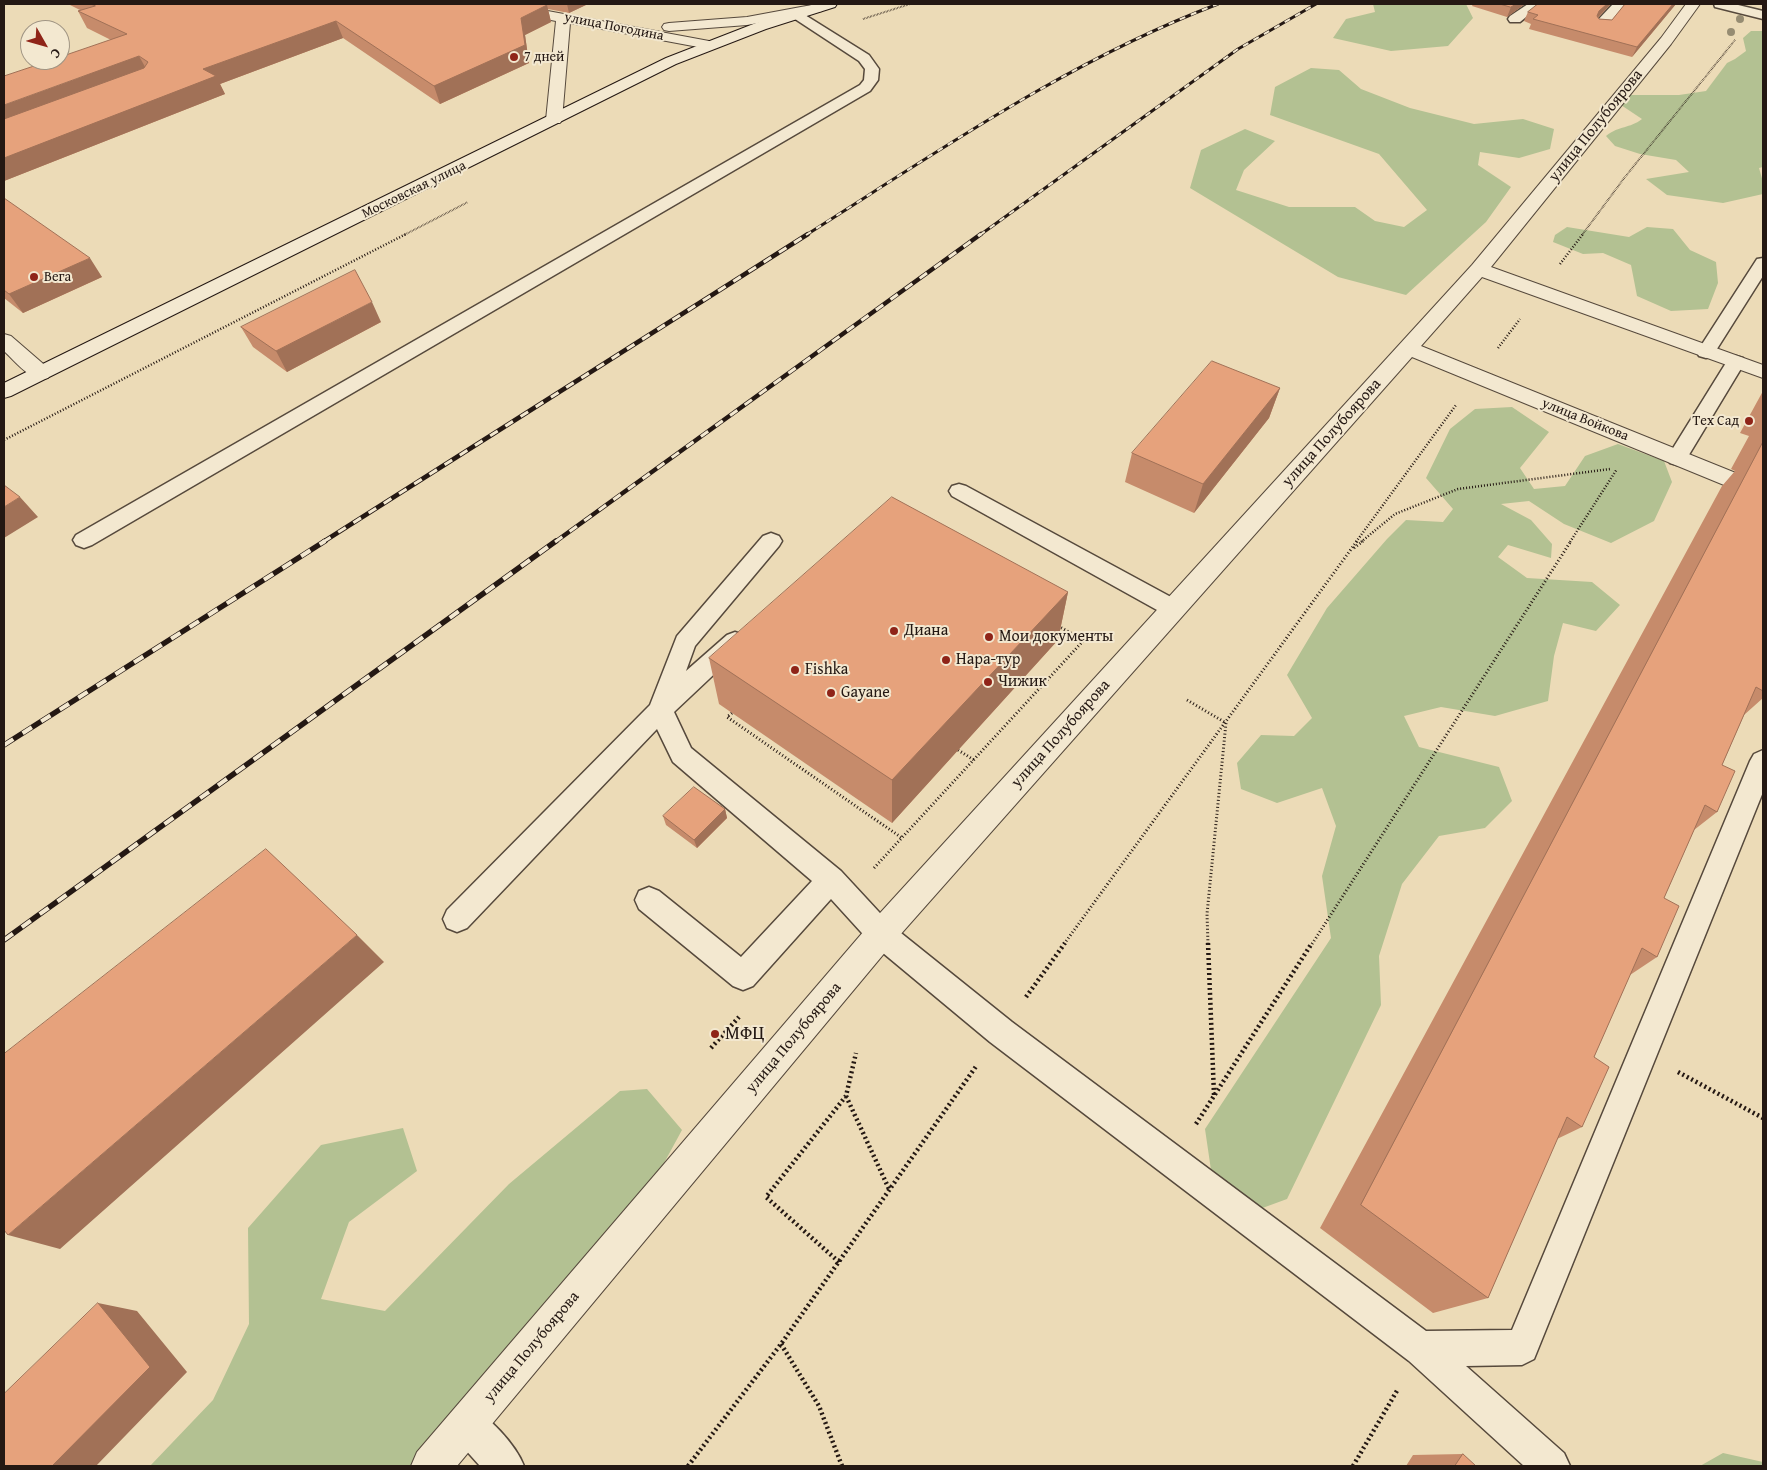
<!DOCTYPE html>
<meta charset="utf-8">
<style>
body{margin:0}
#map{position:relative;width:1767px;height:1470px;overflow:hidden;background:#ecdbb7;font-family:"Gentium Book Plus",serif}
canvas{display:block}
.frame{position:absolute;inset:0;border:5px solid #241813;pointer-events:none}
.north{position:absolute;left:20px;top:20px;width:50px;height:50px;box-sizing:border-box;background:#f3e8d0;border:1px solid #a09584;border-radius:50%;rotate:128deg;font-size:14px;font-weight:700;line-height:20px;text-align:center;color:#241813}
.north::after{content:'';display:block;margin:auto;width:18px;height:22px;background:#8f2418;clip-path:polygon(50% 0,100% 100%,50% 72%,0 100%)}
</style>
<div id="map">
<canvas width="1767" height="1470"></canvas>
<div class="frame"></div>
<div class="north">С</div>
</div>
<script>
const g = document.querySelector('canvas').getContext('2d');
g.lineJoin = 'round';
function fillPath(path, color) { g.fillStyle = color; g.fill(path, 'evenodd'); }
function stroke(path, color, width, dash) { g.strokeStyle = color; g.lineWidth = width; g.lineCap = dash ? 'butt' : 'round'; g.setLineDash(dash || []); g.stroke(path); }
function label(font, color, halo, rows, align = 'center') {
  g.font = font + ' "Gentium Book Plus",serif'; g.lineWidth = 4; g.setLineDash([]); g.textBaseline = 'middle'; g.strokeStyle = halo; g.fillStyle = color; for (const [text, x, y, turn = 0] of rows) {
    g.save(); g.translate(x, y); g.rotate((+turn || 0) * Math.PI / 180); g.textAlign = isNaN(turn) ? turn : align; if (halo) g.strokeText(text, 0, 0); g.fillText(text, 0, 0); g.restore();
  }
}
fillPath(new Path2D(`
 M1373 4H1466L1473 18 1448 46 1391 51 1333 38 1346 19 1375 12Z
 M1751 31H1763V167L1759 168 1763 182V194L1723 203 1667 195 1646 179 1689 172 1676 160 1640 154 1615 146 1606 136C1620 125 1629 129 1642 119L1621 105 1628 95H1679L1706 91 1727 63 1735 59 1746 51 1743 38Z
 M1311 68 1339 70 1361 89 1410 108 1474 124 1523 119 1554 129 1550 149 1519 158 1480 152 1478 165 1511 187 1486 222 1406 295 1338 277 1190 188 1201 150 1245 129 1275 141 1244 170 1236 190 1289 207H1355L1375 221 1404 227 1427 210 1379 154 1270 115 1275 87Z
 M1567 227 1629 237 1647 227 1673 229 1690 250 1716 262 1718 283 1708 309 1671 311 1637 296 1631 265 1603 253 1583 254 1553 242 1555 235Z
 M1512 407 1549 432 1520 468 1534 489 1565 486 1585 456 1618 444 1664 461 1672 482 1654 521 1611 543 1564 524 1529 501 1501 504 1531 520 1552 544 1551 558 1508 545 1498 557 1527 578 1592 582 1620 605 1596 631 1563 623 1554 656 1548 701 1495 716 1441 707 1404 716 1419 747 1499 767 1512 801 1485 828 1439 836 1402 884 1379 956 1381 1005 1287 1199 1257 1210 1211 1170 1205 1129 1331 938 1322 876 1336 826 1322 788 1277 803 1241 789 1237 763 1261 735 1294 736 1312 718 1287 675 1327 608 1387 539 1406 520 1443 522 1453 509 1426 478 1450 429 1475 409Z
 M647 1089 682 1130 646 1196 412 1466H150L213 1400 249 1324 248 1228 321 1145 403 1128 417 1171 349 1222 321 1299 385 1311 509 1184 620 1091Z
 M1723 1453 1763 1462V1466H1700Z`), '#b3c192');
const service = new Path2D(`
 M1528 4H1542L1520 22H1510L1508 19 1510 16Z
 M1613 4H1626L1606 28H1596L1594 25 1596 22Z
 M1714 4H1734L1763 11V19L1715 7Z
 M797 10 869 55 879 69 878 80 870 91 92 545 84 548 76 545 73 540 76 535 860 85 864 80 865 69 859 61 792 17 791 14 792 11Z
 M1763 258V276L1715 352 1713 356 1706 358 1699 356 1697 352 1757 259Z
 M1736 356 1743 358 1745 362 1684 463 1677 465 1670 463 1667 458 1670 453 1729 358Z
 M959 484 966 486 1182 603 1185 609 1182 615 1174 618 1166 615 952 496 949 491 952 486Z
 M771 533 779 536 782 541 779 546 695 646 686 671 727 635 735 632 743 635 747 641 743 647 674 712 691 748 841 871 891 925 1012 1022 1426 1331 1512 1330 1750 761 1754 754 1763 750V792L1534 1359 1522 1365 1466 1366 1564 1453 1570 1466H1524L1409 1361 990 1042 871 943 831 899 753 986 743 990 733 986 639 909 635 900 639 891 649 887 659 891 741 957 812 881 673 762 657 729 467 928 457 932 447 928 443 919 447 910 650 705 677 636 763 536Z
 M467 1406C488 1414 516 1445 524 1466H480L454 1437 449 1424 454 1411Z`);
const minor = new Path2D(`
 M1686 4H1700L1671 44 1491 267 1763 365V378L1482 277 1421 346 1763 484V501L1412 357 892 944 457 1466H411L417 1452 870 924 1472 265 1661 38Z
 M4 334 11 336 48 368 51 373 48 378C30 382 16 362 4 351Z`);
const tertiary = new Path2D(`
 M482 4H510L709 41 714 42 716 45 714 48 709 49 570 23 562 120 560 123H548L546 120 556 21 489 8Z
 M817 4 822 5 824 8 822 11 747 25 669 31 664 30 662 27 664 24 669 23 747 17Z`);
const secondary = new Path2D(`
 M816 4H837L835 7 766 29 676 64 11 396 4 398V383L666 58 756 23Z`);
stroke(service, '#56493c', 3);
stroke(minor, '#56493c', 2);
stroke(tertiary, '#56493c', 2);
stroke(secondary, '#241813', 2);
stroke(new Path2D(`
 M863 19 910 4
 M404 235 468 202
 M1582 235 1625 177 1735 40`), '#241813', 2, [0.5, 1]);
stroke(new Path2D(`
 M1560 264 1583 234
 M1498 348 1520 319
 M4 440 406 234
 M1356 542 1456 405
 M1361 542 1395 514 1458 489 1610 469
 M1570 542 1617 469`), '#241813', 2.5, [1, 2]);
stroke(new Path2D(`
 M1354 548 1363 541
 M1058 626 1085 641
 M1187 700 1226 723 1207 914 1208 944
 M732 713 727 717 902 838
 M958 750 974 760
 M874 868 1084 640
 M1064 944 1357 541
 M1312 944 1571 541`), '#241813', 3, [1, 2.5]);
stroke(new Path2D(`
 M1208 943 1214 1095
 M1026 997 1065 943
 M711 1048 739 1017
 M1678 1072 1763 1118
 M846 1096 889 1189
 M1196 1124 1312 943
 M839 1262 766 1197 846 1096 856 1053
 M781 1344 819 1406 842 1466
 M688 1466 781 1344 977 1065
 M1353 1466 1398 1389`), '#241813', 4.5, [2, 3]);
fillPath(service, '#f3e8d0');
fillPath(minor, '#f3e8d0');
fillPath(tertiary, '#f3e8d0');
fillPath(secondary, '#f3e8d0');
const railFar2 = new Path2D(`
 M806 235C939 151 1070 60 1218 4
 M980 235 1238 49 1316 4`);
const railFar1 = new Path2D(`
 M323 542 808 234
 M555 542 981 234`);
const rail = new Path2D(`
 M4 745 325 541
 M4 940 556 541`);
stroke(railFar2, '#241813', 3);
stroke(railFar1, '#241813', 4.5);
stroke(rail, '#241813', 5.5);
stroke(railFar2, '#f3e8d0', 2, [6]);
stroke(railFar1, '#f3e8d0', 3, [9]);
stroke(rail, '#f3e8d0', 4, [11]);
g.fillStyle = '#968c72';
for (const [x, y] of [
 [1740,19],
 [1731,32]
]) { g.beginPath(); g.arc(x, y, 4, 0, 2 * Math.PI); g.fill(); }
fillPath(new Path2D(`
 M68 4H588L569 13 548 9 551 22 525 35 529 63 440 104 343 38 220 84 225 94 4 181 111 40 87 28 78 11 80 10Z
 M1473 4H1525L1507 17 1472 6Z
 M1538 4H1611L1598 18 1599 19 1612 20 1625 4H1676L1632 57 1529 29 1531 24 1524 21 1528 12Z
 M4 198 102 277 23 313 4 298Z
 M381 322 287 372 253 347 241 327Z
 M1280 388 1269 418 1194 513 1125 482 1132 453Z
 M1763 391V698L1744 715 1722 765 1717 812 1694 830 1664 898 1657 957 1630 975 1594 1057 1582 1127 1557 1139 1488 1298 1433 1313 1320 1228 1722 486 1735 471 1731 469 1749 436 1740 433Z
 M1068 592 1058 640 892 823 719 704 709 658Z
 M725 809 727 818 697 848 666 825 663 816Z
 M1463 1454 1476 1466H1406L1413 1455Z`), '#c68b6b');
fillPath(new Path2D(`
 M567 4H588L569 13Z
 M1516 4H1525L1507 17 1511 7Z
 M1607 4H1611L1594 21 1599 11Z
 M1673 4H1676L1632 57 1637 47Z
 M547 5 551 22 525 35 529 63 440 104 434 86 521 18Z
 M336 21 343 38 220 84 225 94 4 181V158L203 69Z
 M139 56 149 74 4 127V105Z
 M90 258 102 277 23 313 9 294Z
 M372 302 381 322 287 372 276 351Z
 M1280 388 1269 418 1194 513 1203 484Z
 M20 497 38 517 4 538V507Z
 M1068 592 1058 640 892 823V780Z
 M725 809 727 818 697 848 694 840Z
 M357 935 384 962 60 1249 8 1235Z
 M98 1303 137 1311 187 1372 96 1466H52Z`), '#a17157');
const building = new Path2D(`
 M91 4H542L547 5 521 18 525 45 434 86 336 21 203 69 216 76 4 158V119L144 68 148 62 139 56 4 105V76L52 60H60V57L127 34 78 11 95 6Z
 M1500 4H1516L1511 7Z
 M1538 4H1607L1599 11 1597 16 1599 19 1612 20 1625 4H1673L1637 47 1533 19 1538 15 1528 12Z
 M4 198 90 258 9 294 4 290Z
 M355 270 372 302 276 351 241 327Z
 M1212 361 1280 388 1203 484 1132 453Z
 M1763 442V691L1756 687 1722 765 1735 771 1717 812 1705 805 1664 898 1679 906 1657 957 1642 948 1594 1057 1609 1067 1582 1127 1567 1117 1488 1298 1361 1205Z
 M4 485 20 497 4 507Z
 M892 497 1068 592 892 780 709 658Z
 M694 787 725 809 694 840 663 816Z
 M266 849 357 935 8 1235 4 1230V1054Z
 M98 1303 150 1367 52 1466H4V1394Z
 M1463 1454 1476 1466H1455Z`);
fillPath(building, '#e6a27c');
stroke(building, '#a17157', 1);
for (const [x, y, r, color] of [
 [514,57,5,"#8f2418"],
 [34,277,5,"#8f2418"],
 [1749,421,5,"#8f2418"],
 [894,631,5,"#8f2418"],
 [989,637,5,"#8f2418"],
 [946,660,5,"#8f2418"],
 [795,670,5,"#8f2418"],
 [988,682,5,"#8f2418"],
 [831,693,5,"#8f2418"],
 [715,1034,5,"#8f2418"]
]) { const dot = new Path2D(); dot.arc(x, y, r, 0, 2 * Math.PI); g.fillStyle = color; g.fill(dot); stroke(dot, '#f3e8d0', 2); }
label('14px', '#241813', '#f3e8d0', [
 ["улица Погодина",614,27,11],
 ["Московская улица",414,190,-26],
 ["улица Войкова",1585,420,22]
]);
label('14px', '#241813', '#f3e8d0', [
 ["7 дней",524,57],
 ["Вега",44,277],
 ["Тех Сад",1739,421,"right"]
], 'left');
label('16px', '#241813', '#f3e8d0', [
 ["улица Полубоярова",1596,126,-51],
 ["улица Полубоярова",1332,433,-48],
 ["улица Полубоярова",1061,734,-48],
 ["улица Полубоярова",794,1038,-50],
 ["улица Полубоярова",532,1347,-50]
]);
label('16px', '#241813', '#f3e8d0', [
 ["Диана",904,631],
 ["Мои документы",999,637],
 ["Нара-тур",956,660],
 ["Fishka",805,670],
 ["Чижик",998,682],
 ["Gayane",841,693]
], 'left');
label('19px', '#241813', '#f3e8d0', [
 ["МФЦ",725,1034]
], 'left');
</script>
